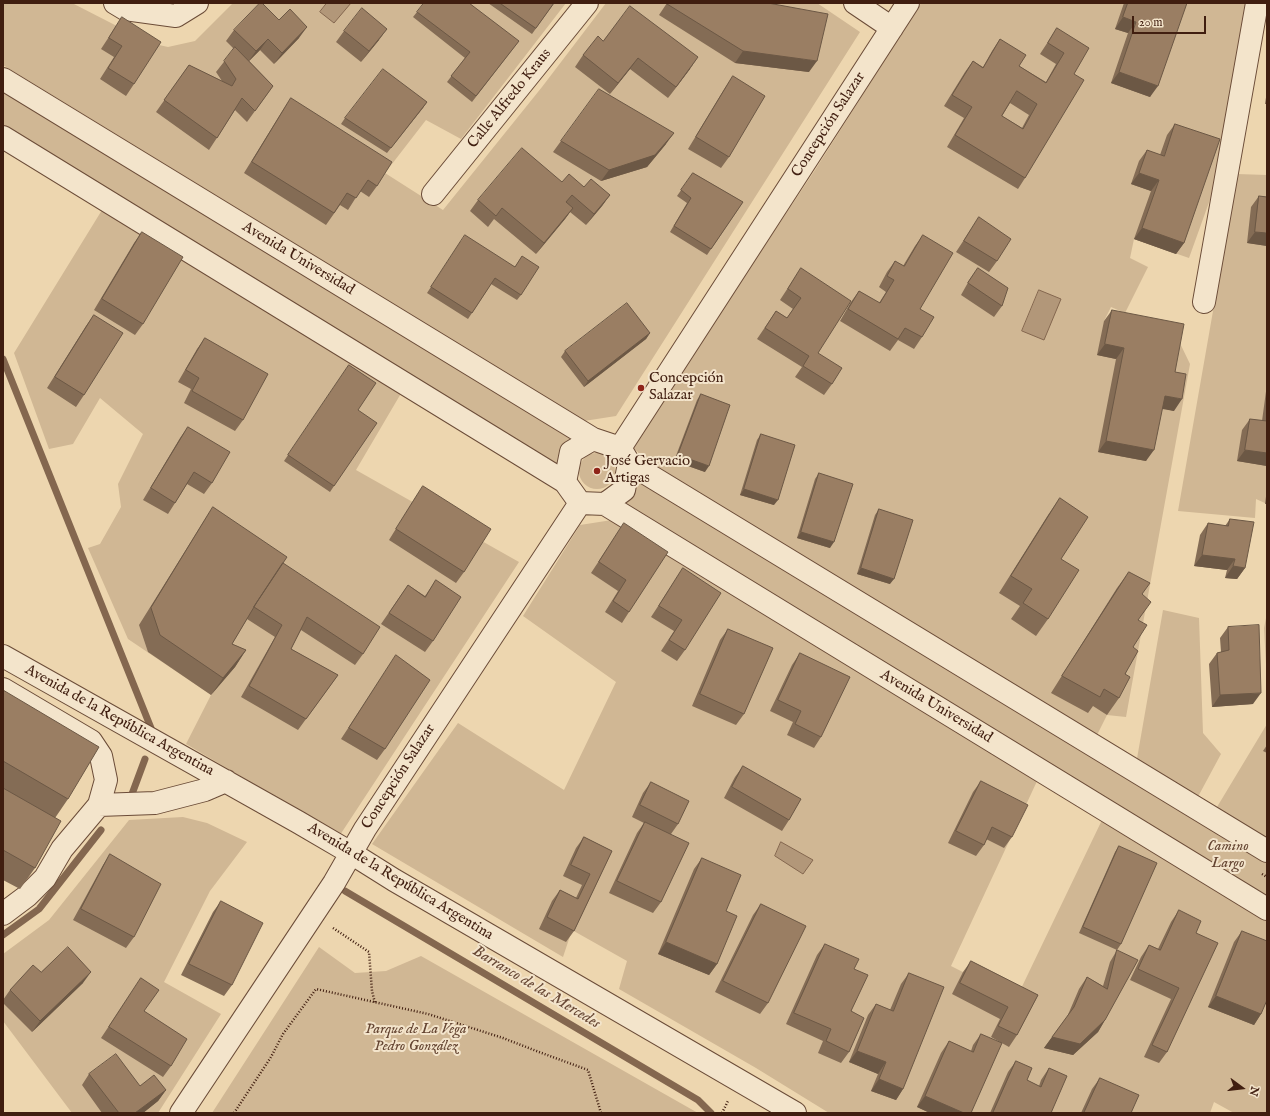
<!DOCTYPE html>
<meta charset="utf-8">
<style>
body{margin:0}
#map{position:relative;width:1270px;height:1116px;overflow:hidden;background:#edd6af;font-family:"IM FELL English",serif}
canvas{display:block}
.frame{position:absolute;inset:0;border:4px solid #401e10;pointer-events:none}
.north{position:absolute;left:1222px;top:1068px;width:40px;height:40px;-webkit-text-stroke:3px #f3e4cb;paint-order:stroke;rotate:105deg;font-size:11px;font-weight:700;line-height:16px;text-align:center;color:#401e10}
.north::after{content:'';display:block;margin:auto;width:14px;height:18px;background:#401e10;clip-path:polygon(50% 0,100% 100%,50% 72%,0 100%)}
.scale{position:absolute;left:1132px;top:16px;width:74px;height:18px;box-sizing:border-box;border:2px solid #401e10;border-top:0;padding-left:5px;font-size:12px;line-height:14px;white-space:nowrap;color:#401e10;-webkit-text-stroke:3px #f3e4cb;paint-order:stroke}
</style>
<div id="map">
<canvas width="1270" height="1116"></canvas>
<div class="frame"></div>
<div class="north">N</div>
<div class="scale">20 m</div>
</div>
<script>
const g = document.querySelector('canvas').getContext('2d');
g.lineJoin = 'round';
function fillPath(path, color) { g.fillStyle = color; g.fill(path, 'evenodd'); }
function stroke(path, color, width, dash) { g.strokeStyle = color; g.lineWidth = width; g.lineCap = dash ? 'butt' : 'round'; g.setLineDash(dash || []); g.stroke(path); }
function label(font, color, halo, rows, align = 'center') {
  g.font = font + ' "IM FELL English",serif'; g.lineWidth = 4; g.setLineDash([]); g.textBaseline = 'middle'; g.strokeStyle = halo; g.fillStyle = color; for (const [text, x, y, turn = 0] of rows) {
    g.save(); g.translate(x, y); g.rotate((+turn || 0) * Math.PI / 180); g.textAlign = isNaN(turn) ? turn : align; if (halo) g.strokeText(text, 0, 0); g.fillText(text, 0, 0); g.restore();
  }
}
fillPath(new Path2D(`
 M3 3H72L150 43 168 47 195 41 233 3H566L461 139 426 120 385 173 443 210 542 87 606 3H817L860 32 616 416 584 421 3 65Z
 M921 3H1247L1217 180 1189 258 1134 239 1130 258 1148 267 1125 313 1111 307 1104 321 1176 335 1190 364 1126 717 1107 715 1097 735 913 626 642 462 638 452 631 447 815 170Z
 M3 78 593 439 565 482 3 137Z
 M1237 174 1267 175V210L1247 243 1267 246V504L1256 499 1255 518 1178 511Z
 M102 210 403 390 356 470 519 562 340 835 186 744 211 695 128 639 88 548 100 544 121 507 118 484 143 434 100 398 73 444 49 449 14 353Z
 M579 471a18 18 0 1 1 36 0a18 18 0 1 1-36 0Z
 M629 463 1135 770 1163 610 1199 618 1203 733 1221 754 1193 806 1211 817 1267 724V909L605 504Z
 M612 520 1038 779 951 966 1016 999 1102 820 1267 919V1113H1234L1214 1102 1210 1113H829L756 1068 619 989 627 961 572 930 563 957 372 844 458 723 564 790 616 682 523 616 580 525Z
 M1267 613V682L1264 628Z
 M183 817 207 823 247 842 210 891 164 982 221 1014 158 1113H72L3 1021V954L49 920 129 820Z
 M319 947 355 973 386 971 421 956 698 1113H212Z`), '#d0b794');
const water = new Path2D(`
 M327 3H351L334 23 320 12Z
 M1039 290 1061 299 1044 340 1022 331Z
 M781 842 813 860 803 874 775 856Z`);
fillPath(water, '#b29779');
stroke(water, '#84674f', 1);
stroke(new Path2D(`
 M3 359 151 728
 M132 794 145 759
 M345 891 698 1100 711 1113
 M3 935 39 909 101 830`), '#84674f', 7);
const minor = new Path2D(`
 M115 3 125 9 176 16 197 3
 M855 3 892 28
 M3 79 593 439
 M3 137 565 482
 M433 194 587 3
 M1204 302 1257 3
 M593 439 620 448 629 463 624 490 605 504 580 503 565 482 571 452Z
 M620 448 908 3
 M629 463 1267 851
 M605 504 1267 909
 M3 656 298 822 351 853 394 880 795 1113
 M3 689 91 741 101 756 106 780 99 805 62 849 45 878 27 896 3 914
 M99 805 155 803 205 790 226 781
 M181 1113 334 883 365 829 580 503`);
stroke(minor, '#6b4c38', 24);
stroke(new Path2D(`
 M1262 874 1267 877
 M333 928 369 952 372 991 375 1003
 M234 1113 271 1057 283 1034 316 989 428 1014 503 1038 539 1052 588 1070 601 1113
 M722 1113 728 1101`), '#401e10', 2.5, [1, 2]);
stroke(minor, '#f3e4cb', 22);
fillPath(new Path2D(`
 M488 3H554L532 34Z
 M667 3H768L809 72 735 63 659 15Z
 M1124 3H1187L1150 97 1111 83 1128 33 1115 29Z
 M417 12 519 41 472 102 447 82 465 58 413 17Z
 M122 17 134 84 126 96 100 79 114 57 101 49Z
 M279 20 299 38 274 64 260 50 249 61 273 86 247 122 235 110 209 150 156 112 189 65 222 81 216 72 234 49 226 41 234 30Z
 M1057 28 1074 74 1025 178 1018 189 947 147 964 118 944 106 965 72 973 61 983 67 992 51 1000 39 1019 66 1046 82 1056 64 1040 54ZM1010 103 1029 115 1022 128 1002 116Z
 M344 31 379 40 361 62 336 42Z
 M603 41 690 69 668 98 630 69 610 94 575 67 583 55Z
 M733 76 729 157 721 168 688 149 725 88Z
 M1267 91V104H1265Z
 M291 98 377 186 369 197 360 191 348 210 340 205 326 225 244 173 283 110Z
 M427 102 387 153 341 124 345 118Z
 M1175 124 1184 243 1176 254 1134 239 1151 191 1131 184 1139 161 1147 150 1160 155 1167 135Z
 M561 141 666 144 647 167 601 181 553 152Z
 M693 173 743 202 707 255 670 232 687 203 677 196Z
 M562 182 584 187 610 195 602 206 586 225 570 212 565 219 536 254 494 219 488 227 470 211 478 200Z
 M1259 196 1267 246 1247 243 1251 207Z
 M979 217 997 261 989 272 956 252Z
 M142 232 143 324 135 335 94 310 134 243Z
 M923 235 920 309 922 337 914 349 898 340 890 351 840 321 851 302 859 291 879 303 886 292 879 287 887 272 895 261 903 266 915 246Z
 M461 241 515 267 522 256 521 295 517 300 491 284 468 319 427 293Z
 M801 268 818 353 832 384 824 395 795 377 802 367 757 339 776 311 787 318 793 309 780 300Z
 M978 268 1002 306 994 317 961 295 970 279Z
 M1112 310 1175 372 1174 411 1162 408 1146 461 1098 452 1116 359 1097 355 1104 321Z
 M94 315 84 395 76 407 47 388 86 326Z
 M650 333 646 339 584 387 561 357 565 351Z
 M205 338 243 420 235 431 184 403 191 389 178 382 197 349Z
 M349 365 358 410 334 486 330 492 284 461Z
 M1267 384V466L1237 461 1242 430 1250 419 1262 421Z
 M701 394 705 472 674 461 697 400Z
 M188 427 212 483 204 494 187 484 175 503 168 514 143 500 180 438Z
 M761 434 774 505 740 495 757 440Z
 M819 473 830 548 797 538 815 479Z
 M423 486 464 572 456 583 389 540 415 498Z
 M1267 489V504H1265Z
 M1060 498 1048 619 1036 636 1011 619 1020 606 999 593 1048 515Z
 M213 507 283 563 363 654 355 665 301 630 291 649 338 675 298 730 241 697 275 637 247 619 232 644 246 650 235 667 211 695 148 652 139 625 202 524Z
 M879 509 890 584 857 574 875 515Z
 M1230 519 1245 568 1237 579 1225 578 1227 570 1194 566 1200 535 1208 523 1225 526Z
 M624 523 629 612 622 623 605 612 618 591 591 573Z
 M683 568 685 650 677 661 661 651 674 631 651 617Z
 M1129 572 1142 594 1133 647 1119 698 1107 715 1093 706 1088 713 1051 693 1117 588Z
 M436 580 433 641 425 652 381 624 408 585 425 596Z
 M1228 627 1253 704 1212 707 1209 664 1217 653 1221 652 1220 638Z
 M728 629 744 714 736 725 692 706 720 640Z
 M800 653 821 737 814 748 787 735 793 722 770 711 792 665Z
 M396 655 385 749 377 760 341 739Z
 M3 690 68 799 55 818 35 868 20 889 3 880Z
 M1267 745V753L1263 751Z
 M743 766 789 820 782 831 724 798 735 777Z
 M981 781 1012 837 1004 848 986 839 984 845 976 856 948 843 973 792Z
 M651 782 678 824 671 834 661 902 653 913 609 893 637 833 644 823 632 817 643 793Z
 M584 837 612 851 574 931 566 942 539 929 552 901 560 890 576 898 582 885 563 876 576 848Z
 M1119 846 1121 944 1117 950 1079 933 1115 852Z
 M110 854 134 937 126 948 73 920 103 865Z
 M702 858 726 911 717 964 709 975 658 954 694 869Z
 M221 901 232 985 224 996 181 975 213 912Z
 M761 904 768 1003 760 1014 715 992 753 915Z
 M1179 910 1196 933 1167 1052 1159 1063 1144 1057 1171 999 1130 980 1141 957 1149 945 1158 949 1171 922Z
 M1242 931 1261 1014 1254 1025 1208 1007 1234 942Z
 M825 944 854 969 849 1052 841 1063 818 1053 823 1041 786 1024 817 955Z
 M1117 950 1105 1020 1098 1032 1073 1055 1044 1048 1067 1017 1079 989 1087 977 1103 986 1110 962Z
 M971 961 1038 995 1017 1035 1009 1047 991 1037 1000 1019 952 994 963 972Z
 M41 972 83 983 32 1032 3 1003V1000L10 990Z
 M909 973 903 1089 896 1100 871 1091 878 1074 849 1062 868 1015 876 1004 890 1010 901 984Z
 M141 978 144 1011 171 1066 163 1077 101 1038Z
 M981 1034 971 1113H930L917 1107 941 1053 949 1041 971 1051 973 1045Z
 M1016 1061 1027 1080 1039 1086 1041 1080 1049 1068 1051 1113H990L1008 1072Z
 M89 1074 140 1086 166 1090 158 1101 143 1113H102L82 1085Z
 M1100 1078 1131 1113H1081L1092 1089Z`), '#846c55');
fillPath(new Path2D(`
 M1123 17 1136 22 1128 33 1115 29Z
 M307 27 299 38 274 64 282 53Z
 M387 29 379 40 361 62 369 51Z
 M268 39 260 50 248 62 256 51Z
 M743 51 817 61 809 72 735 63Z
 M698 57 690 69 668 98 676 87Z
 M638 58 630 69 610 94 618 83Z
 M1119 72 1158 86 1150 97 1111 83Z
 M427 102 423 108 387 153 391 148Z
 M674 133 666 144 647 167 601 181 609 170Z
 M1139 173 1159 180 1151 191 1131 184Z
 M610 195 602 206 586 225 594 214Z
 M573 208 565 219 536 254 544 243Z
 M1142 228 1184 243 1176 254 1134 239Z
 M1255 232 1267 233V246L1247 243Z
 M650 333 646 339 584 387 588 381Z
 M1105 344 1124 348 1116 359 1097 355Z
 M1165 396 1182 399 1174 411 1157 408Z
 M1106 441 1154 450 1146 461 1098 452Z
 M1245 450 1267 453V466L1237 461Z
 M678 455 709 466 705 472 674 461Z
 M744 489 778 500 774 505 740 495Z
 M801 532 834 542 830 548 797 538Z
 M1202 555 1235 559 1227 570 1194 566Z
 M1233 566 1245 568 1237 579 1225 578Z
 M861 568 894 579 890 584 857 574Z
 M246 650 235 667 211 695 223 678Z
 M1261 693 1253 704 1212 707 1220 695Z
 M666 942 717 964 709 975 658 954Z
 M91 972 83 983 32 1032 40 1021Z
 M1216 996 1261 1014 1254 1025 1208 1007Z
 M1105 1020 1098 1032 1073 1055 1044 1048 1052 1037Z
 M857 1051 886 1062 878 1074 849 1062Z
 M879 1079 903 1089 896 1100 871 1091Z
 M166 1090 158 1101 143 1113H135Z
 M925 1096 964 1113H930L917 1107Z`), '#6c5845');
const building = new Path2D(`
 M260 3H262L279 20 290 9 307 27 282 53 268 39 256 51 234 30Z
 M424 3H469L519 41 476 96 451 76 470 52 417 12Z
 M500 3H554L536 28Z
 M668 3H768L828 14 817 61 743 51 667 4Z
 M1128 3H1187L1158 86 1119 72 1136 22 1123 17Z
 M630 6 698 57 676 87 638 58 618 83 583 55 598 36 603 41Z
 M362 8 387 29 369 51 344 31Z
 M122 17 161 42 134 84 108 68 122 46 109 38Z
 M1057 28 1089 48 1074 74 1084 80 1025 178 955 135 972 107 952 95 973 61 983 68 1000 39 1026 55 1019 66 1046 83 1064 53 1048 43ZM1017 91 1037 104 1023 129 1002 116Z
 M235 47 273 86 255 111 242 98 217 138 164 100 189 65 232 86 236 79 224 61Z
 M383 69 427 102 391 148 345 118Z
 M733 76 765 96 729 157 696 137Z
 M599 89 674 133 655 155 609 170 561 141Z
 M291 98 392 162 377 186 368 180 356 198 347 193 334 213 252 162Z
 M1175 124 1220 139 1184 243 1142 228 1159 180 1139 173 1147 150 1164 156Z
 M522 148 562 182 569 174 584 187 591 179 610 195 594 214 572 195 566 202 573 208 544 243 502 208 496 216 478 200Z
 M693 173 743 202 711 249 674 226 691 198 681 190Z
 M1259 196 1267 197V233L1255 232Z
 M979 217 1011 239 997 261 964 241Z
 M142 232 183 257 143 324 102 299Z
 M465 235 515 267 522 256 539 267 521 295 495 278 472 313 431 287Z
 M923 235 953 253 920 309 934 317 922 337 905 328 898 339 848 309 859 291 880 303 894 280 887 276 895 261 904 266Z
 M801 268 851 301 818 353 842 368 832 384 803 366 809 356 765 328 776 311 787 318 801 298 788 289Z
 M978 268 1008 288 1002 306 968 283Z
 M627 303 650 333 588 381 565 351Z
 M1112 310 1184 324 1175 372 1186 374 1182 399 1165 396 1154 450 1106 441 1124 348 1105 344Z
 M94 315 123 333 84 395 55 377Z
 M205 338 268 374 243 420 192 391 199 378 186 370Z
 M349 365 376 383 358 410 377 423 334 486 288 455Z
 M701 394 730 405 709 466 678 455Z
 M1250 419 1267 421V453L1245 450Z
 M188 427 230 452 212 483 194 472 175 503 151 488Z
 M761 434 795 445 778 500 744 489Z
 M819 473 853 484 834 542 801 532Z
 M423 486 491 529 464 572 396 529Z
 M1060 498 1088 517 1061 559 1079 570 1048 619 1023 603 1032 589 1011 576Z
 M213 507 287 557 257 602 232 644 246 650 223 678 160 635 151 608Z
 M879 509 913 520 894 579 861 568Z
 M1230 519 1254 522 1245 568 1233 566 1235 559 1202 555 1208 523 1228 526Z
 M624 523 668 552 629 612 613 601 626 580 599 562Z
 M283 563 380 627 363 654 307 617 291 649 338 675 306 719 249 686 282 625 254 607Z
 M683 568 721 593 685 650 669 640 682 620 659 606Z
 M1129 572 1150 583 1142 594 1151 602 1138 620 1147 625 1133 647 1138 651 1125 674 1130 677 1119 698 1104 689 1100 697 1062 676Z
 M436 580 461 597 433 641 389 613 408 585 425 597Z
 M1259 625 1261 693 1220 695 1217 653 1229 650 1228 627Z
 M728 629 773 648 744 714 700 694Z
 M800 653 850 677 821 737 795 724 801 711 778 700Z
 M396 655 430 680 385 749 349 728Z
 M3 690 99 747 68 799 3 761Z
 M743 766 801 799 789 820 732 787Z
 M981 781 1028 805 1012 837 992 827 984 845 956 831Z
 M651 782 689 801 678 824 640 805Z
 M3 788 61 821 35 868 3 850Z
 M645 822 689 843 661 902 617 881Z
 M584 837 612 851 574 931 547 917 560 890 578 899 590 874 571 865Z
 M1119 846 1157 863 1121 944 1083 927Z
 M110 854 161 884 134 937 81 909Z
 M702 858 741 875 726 911 737 916 717 964 666 942Z
 M221 901 263 923 232 985 189 964Z
 M761 904 806 926 768 1003 723 981Z
 M1179 910 1201 921 1196 933 1218 943 1167 1052 1152 1045 1179 988 1138 969 1149 945 1160 950Z
 M1242 931 1267 941V1000L1261 1014 1216 996Z
 M825 944 859 959 854 969 868 975 851 1011 864 1018 849 1052 826 1041 831 1029 794 1013Z
 M68 947 91 972 40 1021 10 990 33 965 41 972Z
 M1117 950 1138 960 1105 1020 1080 1044 1052 1037 1074 1007 1087 977 1107 989Z
 M971 961 1038 995 1017 1035 998 1026 1008 1007 960 983Z
 M909 973 944 987 903 1089 879 1079 886 1062 857 1051 876 1004 893 1011Z
 M141 978 159 990 144 1011 187 1039 171 1066 109 1027Z
 M981 1034 1002 1043 971 1113H964L925 1096 949 1041 973 1052Z
 M116 1054 140 1086 154 1075 166 1090 135 1113H119L89 1074Z
 M1016 1061 1032 1068 1027 1080 1041 1087 1049 1068 1067 1076 1051 1113H993Z
 M1100 1078 1139 1095 1131 1113H1084Z`);
fillPath(building, '#9a7e63');
stroke(building, '#6c5845', 1);
for (const [x, y, r, color] of [
 [641,388,4,"#8f2418"],
 [597,471,4,"#8f2418"]
]) { const dot = new Path2D(); dot.arc(x, y, r, 0, 2 * Math.PI); g.fillStyle = color; g.fill(dot); stroke(dot, '#f3e4cb', 1.5); }
label('15px', '#401e10', '#f3e4cb', [
 ["Calle Alfredo Kraus",510,99,-51],
 ["Concepción Salazar",829,125,-57],
 ["Avenida Universidad",298,259,31],
 ["Avenida Universidad",936,707,31],
 ["Avenida de la República Argentina",119,721,29],
 ["Concepción Salazar",399,777,-57],
 ["Avenida de la República Argentina",400,882,31]
]);
label('15px', '#401e10', '#f3e4cb', [
 ["Concepción",649,379],
 ["Salazar",649,396],
 ["José Gervacio",605,462],
 ["Artigas",605,479]
], 'left');
label('italic 15px', '#644431', '#f3e4cb', [
 ["Camino",1228,847],
 ["Largo",1228,864],
 ["Parque de La Vega",416,1030],
 ["Pedro González",416,1047]
]);
label('italic 16px', '#684835', '#f3e4cb', [
 ["Barranco de las Mercedes",536,988,31]
]);
</script>
